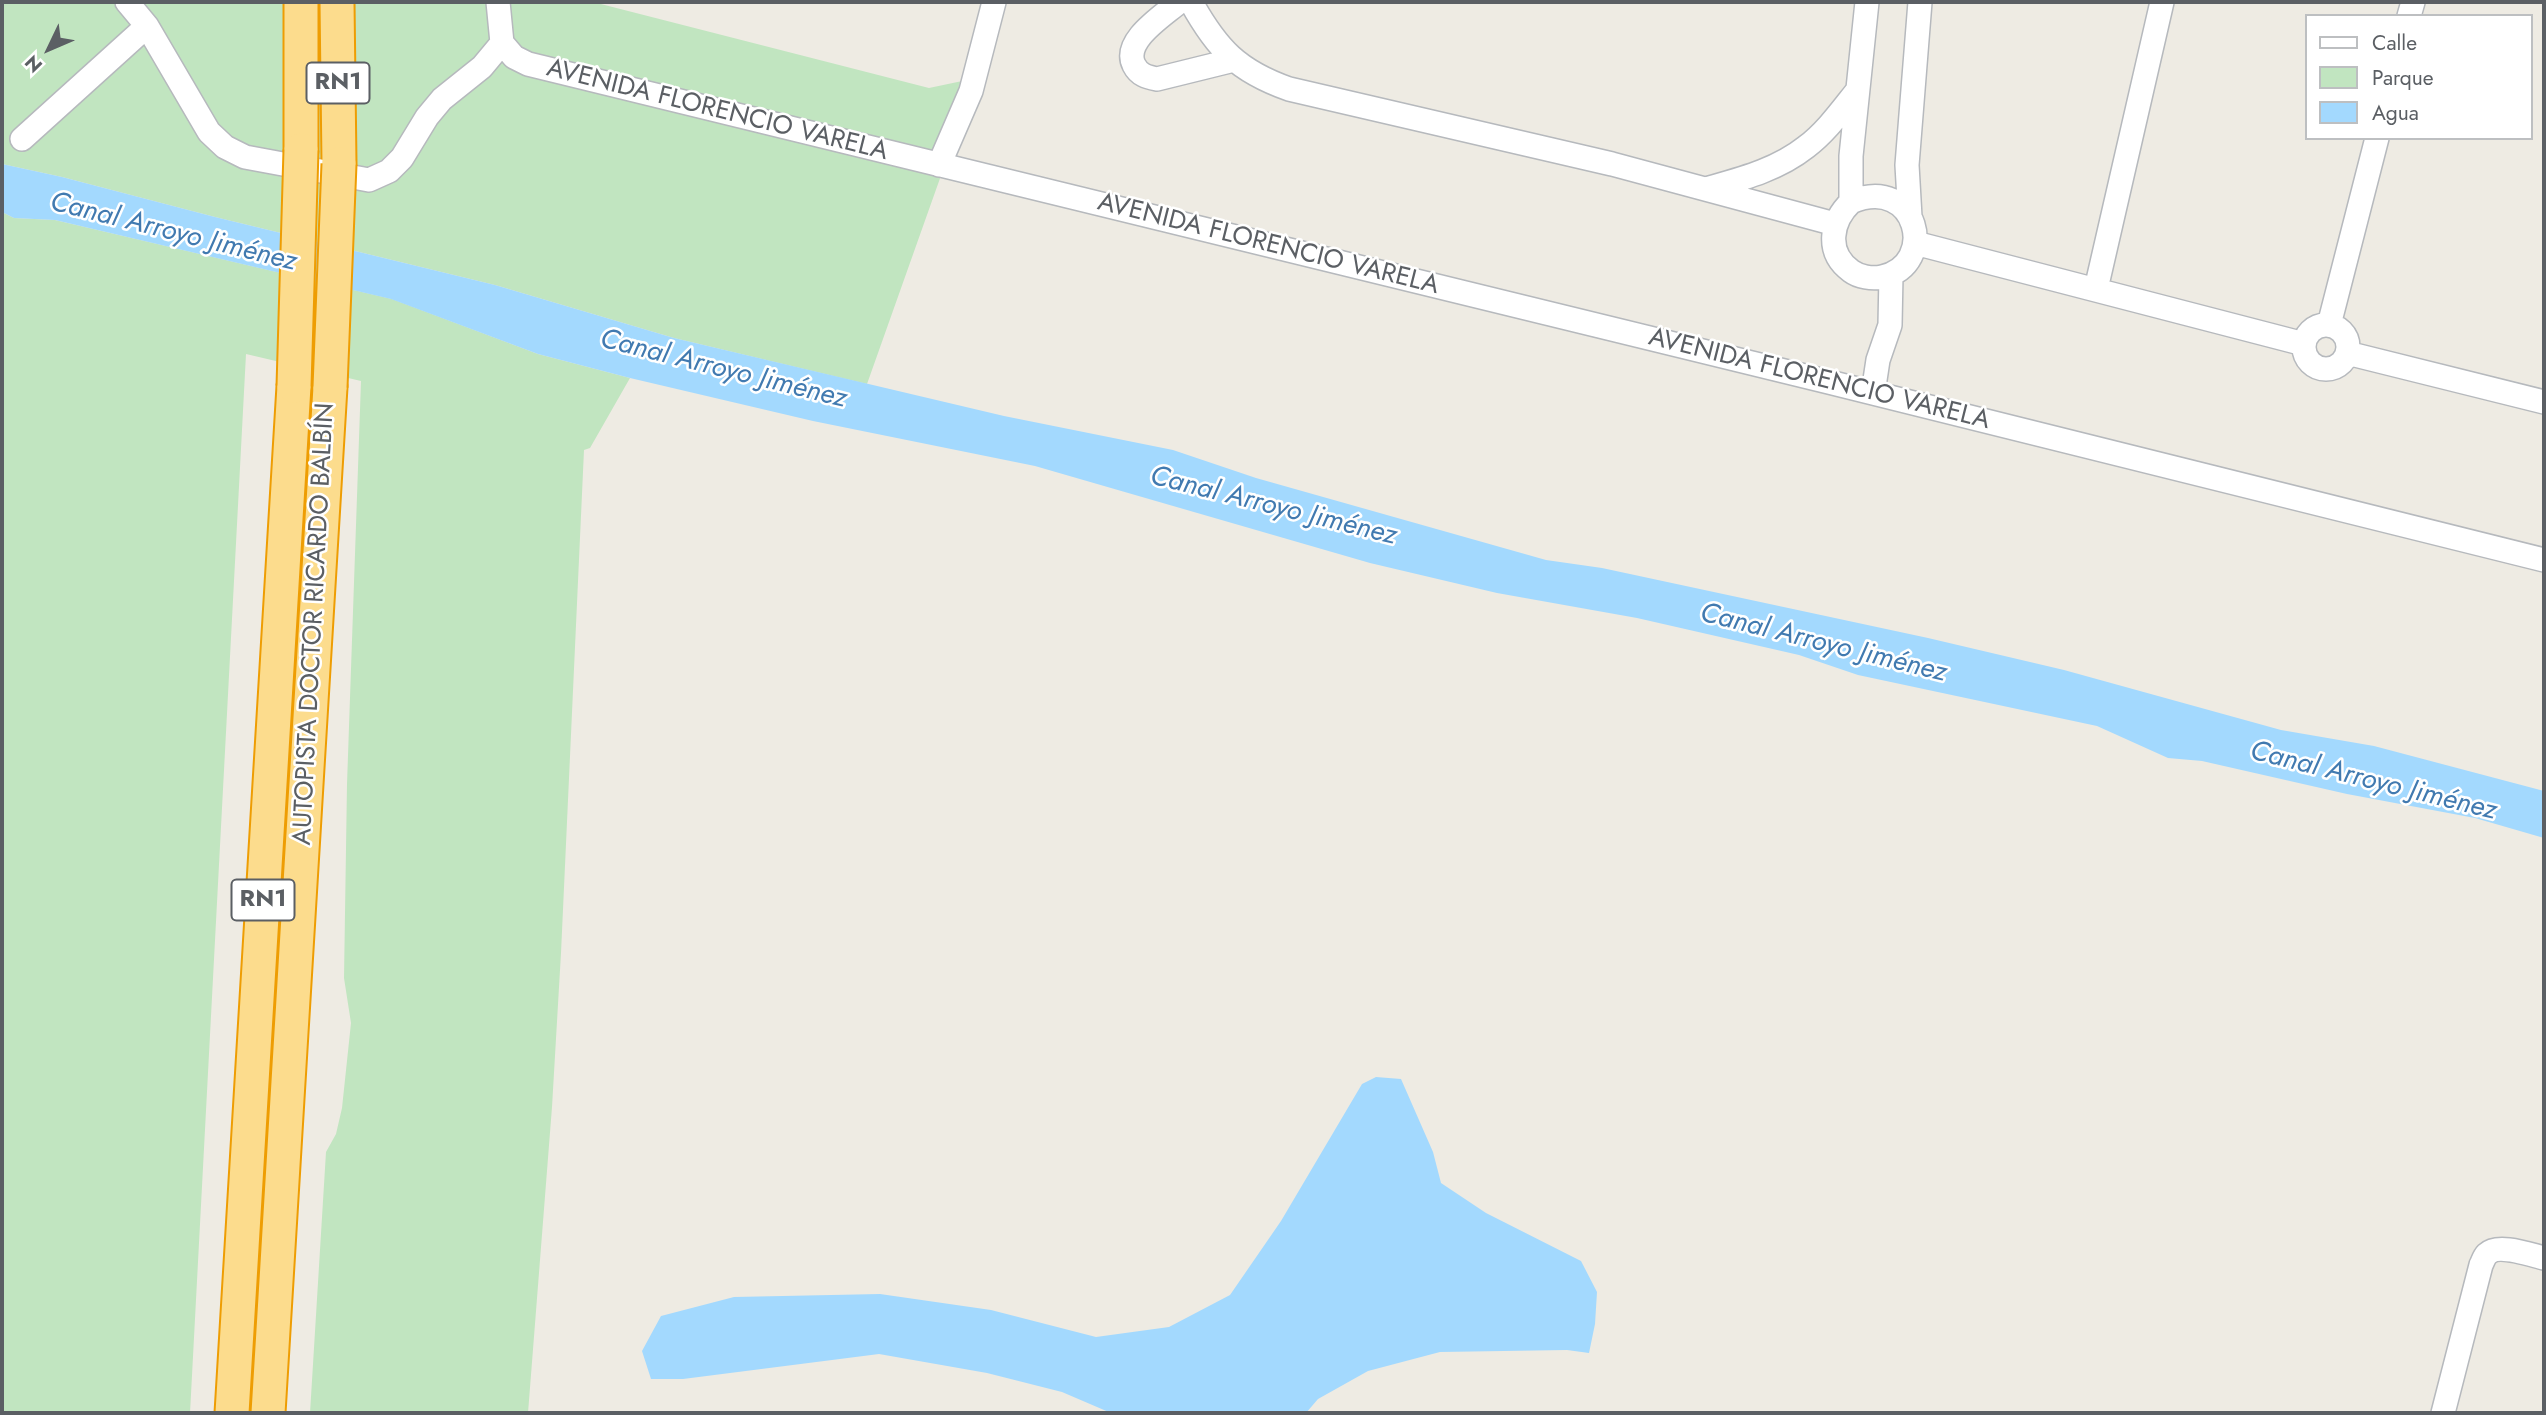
<!DOCTYPE html>
<meta charset="utf-8">
<style>
body{margin:0}
#map{position:relative;width:2546px;height:1415px;overflow:hidden;background:#eeebe3;font-family:Jost,sans-serif}
canvas{display:block}
.frame{position:absolute;inset:0;border:4px solid #5b5f64;pointer-events:none}
.legend{position:absolute;left:2305px;top:14px;width:228px;height:126px;box-sizing:border-box;background:#fff;border:2px solid #bdbfc1;margin:0;padding:9px 12px;list-style:none;font-size:21px;color:#5b5f64}
.legend li{display:flex;align-items:center;gap:14px;height:35px}
.legend b{width:35px;border:2px solid #bdbfc1}
.north{position:absolute;left:14px;top:14px;width:70px;height:70px;-webkit-text-stroke:5px #fff;paint-order:stroke;rotate:226deg;font-size:19px;font-weight:700;line-height:28px;text-align:center;color:#5b5f64}
.north::after{content:'';display:block;margin:auto;width:24px;height:32px;background:#5b5f64;clip-path:polygon(50% 0,100% 100%,50% 72%,0 100%)}
</style>
<div id="map">
<canvas width="2546" height="1415"></canvas>
<div class="frame"></div>
<ul class="legend">
<li><b style="height:9px;background:#fff"></b>Calle</li>
<li><b style="height:19px;background:#c1e5c0"></b>Parque</li>
<li><b style="height:19px;background:#a3d9fe"></b>Agua</li>
</ul>
<div class="north">N</div>
</div>
<script>
const g = document.querySelector('canvas').getContext('2d');
g.lineJoin = 'round';
function fillPath(path, color) { g.fillStyle = color; g.fill(path, 'evenodd'); }
function stroke(path, color, width, dash) { g.strokeStyle = color; g.lineWidth = width; g.lineCap = dash ? 'butt' : 'round'; g.setLineDash(dash || []); g.stroke(path); }
function label(font, color, halo, rows, align = 'center') {
  g.font = font + ' Jost,sans-serif'; g.lineWidth = 5; g.setLineDash([]); g.textBaseline = 'middle'; g.strokeStyle = halo; g.fillStyle = color; for (const [text, x, y, turn = 0] of rows) {
    g.save(); g.translate(x, y); g.rotate((+turn || 0) * Math.PI / 180); g.textAlign = isNaN(turn) ? turn : align; if (halo) g.strokeText(text, 0, 0); g.fillText(text, 0, 0); g.restore();
  }
}
fillPath(new Path2D(`
 M2 2H593L929 88 967 80 971 91 867 384 674 338 495 285 215 217 62 177 2 164Z
 M2 212 14 218 55 220 392 299 538 354 630 378 590 448 584 450 561 953 552 1107 528 1413H310L326 1152 336 1134 342 1108 351 1023 344 978 347 784 361 381 246 354 190 1413H2Z`), '#c1e5c0');
fillPath(new Path2D(`
 M2 164 62 177 215 217 495 285 674 338 1004 416 1173 450 1256 478 1546 560 1602 568 1928 638 2064 670 2281 730 2374 746 2544 791V838L2475 818 2347 794 2202 761 2168 758 2097 726 1858 675 1799 655 1637 618 1497 593 1370 563 1035 466 813 421 630 378 538 354 391 299 55 220 14 218 2 212Z
 M1376 1077 1401 1079 1433 1152 1441 1183 1486 1213 1581 1261 1597 1292 1595 1324 1589 1353 1567 1350 1440 1352 1368 1371 1318 1399 1306 1413H1111L1062 1392 987 1373 879 1354 683 1379H651L642 1351 661 1316 734 1297 880 1294 991 1310 1096 1337 1169 1327 1230 1295 1281 1221 1362 1084Z`), '#a3d9fe');
const minor = new Path2D(`
 M127 2 147 26 209 132 225 147 245 157 369 180 389 171 402 158 427 117 442 99 482 67 502 43
 M498 2 502 43
 M1179 2C1163 16 1122 41 1134 65 1139 75 1147 77 1157 79L1234 60
 M1191 2C1217 49 1238 71 1289 89L1612 164 1835 224
 M2409 16 2413 2
 M502 43 514 57 528 64 1829 382 2544 560
 M22 139 147 26
 M939 165 971 91 994 2
 M1706 189C1741 179 1777 170 1806 147 1826 132 1841 111 1857 91
 M1851 202C1918 174 1939 265 1882 277 1872 279 1859 277 1851 271 1825 252 1831 221 1851 202V156L1867 2
 M1910 217 1907 165 1920 2
 M1915 243 2304 344
 M2096 289 2162 2
 M2304 347a22 22 0 1 1 44 0a22 22 0 1 1-44 0Z
 M2329 325 2377 138
 M2347 353 2544 402
 M1873 393 1878 360 1890 325 1891 275
 M2443 1413 2481 1265C2483 1261 2484 1257 2487 1254 2498 1243 2531 1255 2544 1258`);
const highway = new Path2D(`
 M337 2 339 164
 M301 150V2
 M232 1413 294 386
 M268 1413 330 387`);
stroke(minor, '#b6b9bd', 26);
stroke(highway, '#ee9d03', 37);
stroke(minor, '#fff', 23);
stroke(highway, '#fcdc8d', 33);
const highwayBridge = new Path2D(`
 M294 386 301 150
 M330 387 339 164`);
stroke(highwayBridge, '#ee9d03', 37, []);
stroke(highwayBridge, '#fcdc8d', 33);
for (const [x, y, w] of [
 [338,83,63],
 [263,900,63]
]) { const box = new Path2D(); box.roundRect(x - w / 2, y - 20.5, w, 41, 5); g.fillStyle = '#fff'; g.fill(box); stroke(box, '#5b5f64', 2); }
label('bold 24px', '#5b5f64', null, [
 ["RN1",338,83],
 ["RN1",263,900]
]);
label('26px', '#5b5f64', '#fff', [
 ["AVENIDA FLORENCIO VARELA",717,111,14],
 ["AVENIDA FLORENCIO VARELA",1268,245,14],
 ["AVENIDA FLORENCIO VARELA",1819,380,14],
 ["AUTOPISTA DOCTOR RICARDO BALBÍN",315,624,-87]
]);
label('italic 28px', '#417ab0', '#fff', [
 ["Canal Arroyo Jiménez",173,233,14],
 ["Canal Arroyo Jiménez",723,370,14],
 ["Canal Arroyo Jiménez",1273,507,14],
 ["Canal Arroyo Jiménez",1823,644,14],
 ["Canal Arroyo Jiménez",2373,782,14]
]);
</script>
